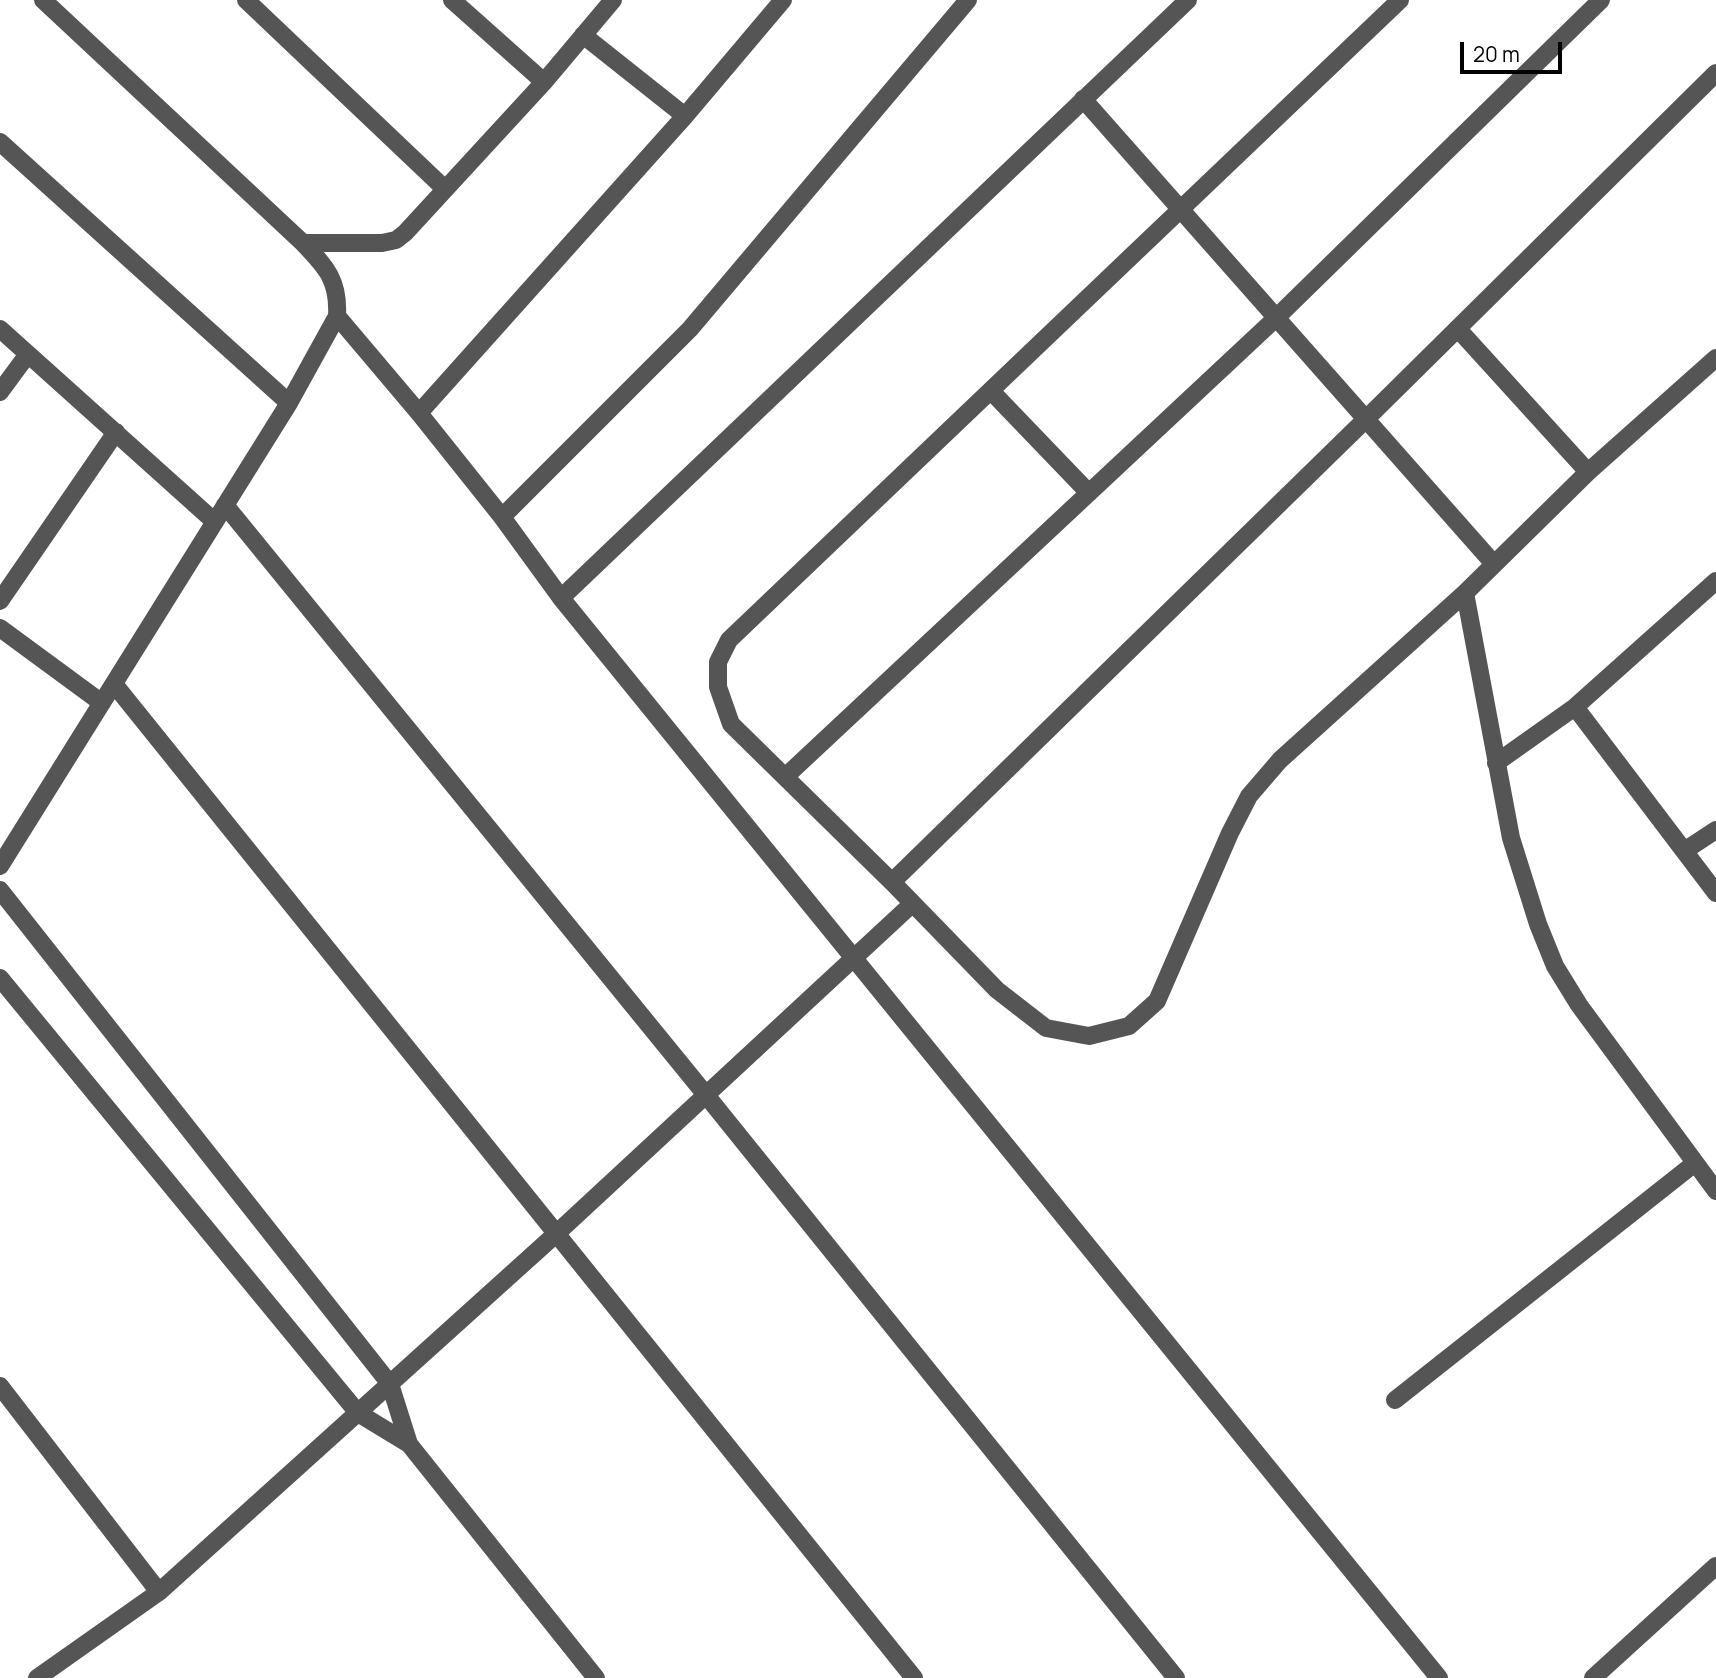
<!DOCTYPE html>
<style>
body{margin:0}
#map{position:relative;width:1716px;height:1678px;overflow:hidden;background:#fff;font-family:Manrope,sans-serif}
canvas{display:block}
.scale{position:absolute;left:1460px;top:42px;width:102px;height:32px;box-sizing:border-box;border:4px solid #000;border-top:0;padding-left:9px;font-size:21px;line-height:24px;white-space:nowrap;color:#000;-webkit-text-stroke:5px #fff;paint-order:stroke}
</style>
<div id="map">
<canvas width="1716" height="1678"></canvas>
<div class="scale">20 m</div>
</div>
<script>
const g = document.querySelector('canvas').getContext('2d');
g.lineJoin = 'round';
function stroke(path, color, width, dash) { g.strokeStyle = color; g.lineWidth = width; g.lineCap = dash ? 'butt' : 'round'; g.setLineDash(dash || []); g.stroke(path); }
stroke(new Path2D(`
 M246 0 445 189
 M452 0 544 82
 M1400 0 729 640 718 662V687L731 724 892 882 997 990 1046 1028 1089 1036 1129 1026 1157 1001 1230 833 1249 796 1280 760 1465 593 1588 472 1716 358
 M583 35 685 116
 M1083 99 1494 564
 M0 142 289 403
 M303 243H382L396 240 405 233 544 82 613 0
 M337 316 419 413 502 517 561 598 1439 1678
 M0 329 215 522
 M1458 329 1588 472
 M991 391 1089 493
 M0 392 28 354
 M419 413 685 116 783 0
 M225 505 706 1095 1176 1678
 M502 517 690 329 968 0
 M1465 593 1511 838 1538 924 1555 966 1579 1005 1716 1191
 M561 598 1188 0
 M0 601 116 432
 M0 628 102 703
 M114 684 914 1678
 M1575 707 1716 893
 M1496 763 1575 707 1716 581
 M785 777 1276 318 1601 0
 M1684 851 1716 830
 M0 866 289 403 337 316C339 280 326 267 303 243L43 0
 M892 882 1365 420 1716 73
 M0 890 390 1384 409 1444
 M0 978 358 1413 409 1444 596 1678
 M0 1386 159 1592
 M1395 1400 1695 1163
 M37 1678 159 1592 557 1233 912 904
 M1593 1678 1716 1566`), '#555', 18);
</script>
